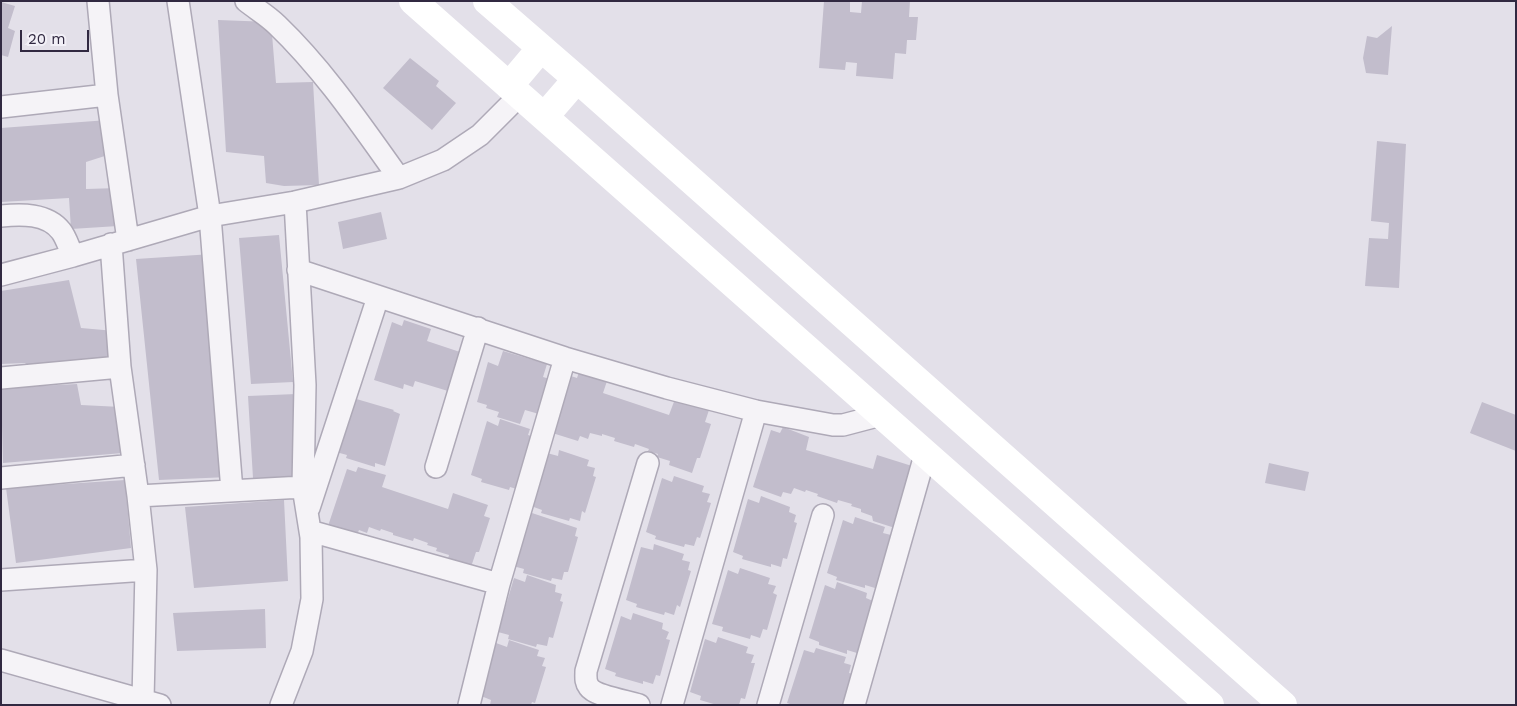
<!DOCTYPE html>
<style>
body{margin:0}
#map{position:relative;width:1517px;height:706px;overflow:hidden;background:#e3e0e9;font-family:"Work Sans",sans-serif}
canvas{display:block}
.frame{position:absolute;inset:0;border:2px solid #312941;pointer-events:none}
.scale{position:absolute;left:20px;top:30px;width:69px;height:22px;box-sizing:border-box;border:2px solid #312941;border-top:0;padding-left:6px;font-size:15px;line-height:18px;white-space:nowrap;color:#312941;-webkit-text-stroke:4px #f2f0f7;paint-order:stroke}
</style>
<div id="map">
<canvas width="1517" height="706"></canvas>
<div class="frame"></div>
<div class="scale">20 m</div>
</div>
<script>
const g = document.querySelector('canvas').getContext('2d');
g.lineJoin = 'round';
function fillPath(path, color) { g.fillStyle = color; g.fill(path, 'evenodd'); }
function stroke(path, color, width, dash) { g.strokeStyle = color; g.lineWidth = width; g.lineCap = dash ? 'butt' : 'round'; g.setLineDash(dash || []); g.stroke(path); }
fillPath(new Path2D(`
 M824 1 850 2V12L861 13 862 1H910L909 17H918L916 40H907L906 54 895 53 893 79 856 76 857 63 846 62 845 70 819 68Z
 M1 2 15 6 8 28 15 31 8 57 1 55Z
 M218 20 271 22 276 83 313 82 319 185 284 186 266 183 264 156 226 152Z
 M1392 26 1388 75 1366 73 1363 58 1367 36 1377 38Z
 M410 58 439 81 436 86 456 103 432 130 383 88Z
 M108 120 111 154 86 162V189L118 188V226L71 229 69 198 1 202V128Z
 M1377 141 1406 144 1399 288 1365 286 1369 238 1388 239 1389 223 1371 221Z
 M381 212 387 239 343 249 338 222Z
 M279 235 293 382 251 384 239 238Z
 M212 254 229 477 159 480 136 259Z
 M69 280 81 328 115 331 116 356 29 367 25 363 1 364V291Z
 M404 320 431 329 427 341 460 352 448 391 415 381 413 387 404 384 403 389 374 380 392 322 402 326Z
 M503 351 547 364 543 377 550 379 539 414 525 410 520 424 497 417 499 412 486 408 487 405 477 402 488 362 498 366Z
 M579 372 607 381 603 393 669 415 675 399 709 410 705 422 711 424 700 458H697L692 473 669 465 670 461 657 457 658 454 648 451 649 449 635 444 634 447 614 441 615 438 602 434V436L590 433 588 439 580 436 578 441 549 432 568 375 577 378Z
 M77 384 81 405 121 407 123 453 3 463 1 388Z
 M296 394 299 477 253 478 248 396Z
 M353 398 394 410 393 411 400 414 385 466 375 463V467L346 458 347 455 336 452Z
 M1482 402 1516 415V451L1470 433Z
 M500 419 530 429 528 435 535 437 520 490 510 487 509 490 481 482 482 479 471 475 487 421 498 426Z
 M783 427 809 437 806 450 873 469 877 455 912 466 895 528 873 521 872 516 861 512V509L851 506 852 504 838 500 837 503 817 496 818 494 806 490 805 492 794 488 791 494 783 492 781 497 753 487 771 430 780 433Z
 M559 450 589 460 587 466 595 468 593 476 596 477 585 513 582 511 580 521 570 518 569 521 541 513 542 510 531 506 547 453 558 456Z
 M1269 463 1309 472 1305 491 1265 483Z
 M358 467 386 475 382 487 448 509 453 493 488 505 484 516 490 518 479 552H476L471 567 448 559 449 555 436 551 437 548 427 545 428 543 414 538 413 541 393 535V533L381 529 380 531 369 527 367 533 359 530 357 535 328 526 347 469 356 472Z
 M674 476 704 486 702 492 710 494 707 502 711 503 700 538 697 537 694 546 685 544 684 547 655 539 656 536 646 532 662 478 672 482Z
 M125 480 131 548 16 563 6 488Z
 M761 496 790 507 789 512 796 515 794 522 797 523 787 559 783 558 781 567 771 564V567L742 559 743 556 733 552 748 499 759 503Z
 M284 500 288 581 194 588 185 507Z
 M529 512 577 528 575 536 578 537 568 572H564L562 580 552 578 551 581 523 573 524 569 513 566Z
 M855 517 885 527 883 533 891 535 888 543 892 544 881 580 878 579 875 588 865 585V588L836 580 837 577 827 573 843 520 853 524Z
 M654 544 684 554 682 560 690 562 688 570 691 571 680 607 677 605 674 615 665 612 664 615 636 607 637 604 626 600 641 547 653 550Z
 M740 568 770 578 768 584 776 586 773 593 777 595 767 630 763 629 760 638 751 635 750 639 722 631 723 627 712 624 728 570 738 574Z
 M527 575 556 585 555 592 562 594 560 601 563 602 553 638 549 637 547 646 537 644 536 647 508 639 509 635 498 632 514 578 525 582Z
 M837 582 867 593 866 598 873 601 870 608 874 609 864 645 860 644 857 653 847 650V654L819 645V642L809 638 825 585 835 589Z
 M265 609 266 648 177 651 173 613Z
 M633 613 663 623 662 629 669 632 666 639 670 640 660 676 656 675 653 684 643 681V684L615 676 616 673 605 669 621 616 631 620Z
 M718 637 748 647 746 653 754 655 751 663H755L745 699 741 698 739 705H717L700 700 701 696 690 692 705 639 716 643Z
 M509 640 539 650 537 656 545 658 542 666 546 667 535 703 532 702 531 705H490L491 700 481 696 496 643 507 647Z
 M816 648 846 657 844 663 851 665 849 673 853 674 843 705H793L787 703 804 650 814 653Z`), '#c2bdcc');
const street = new Path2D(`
 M98 1 107 95 128 240
 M178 1 210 216 232 491
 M246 1C256 9 268 16 277 25 324 70 361 125 399 178
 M1 107 107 95
 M1 216C21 214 47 213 61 231 66 237 69 248 73 256
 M111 244 120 367 138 496 146 570 143 700
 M298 270 565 358 667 388 756 411 833 425H843L881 415
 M1 275 73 256 210 216 295 202 399 178 443 160 480 135 520 95
 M1 378 120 367
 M436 467 478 328
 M1 478 134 465
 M138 496 303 487
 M309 508 378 297
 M310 531 499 584
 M1 580 146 570
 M1 660 160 705
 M281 705 302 651 312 599 311 537 303 487 305 385 295 202
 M469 705 499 584 565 358
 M639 705C627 701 595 696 589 687 585 682 586 677 586 671L648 463
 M672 705 756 411
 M768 705 823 515
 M854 705 925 455`);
stroke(street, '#aea9b7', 24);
stroke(street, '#f5f3f7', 21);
stroke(new Path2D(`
 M413 1 1210 705
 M487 1 577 79 1283 705
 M509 86 541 48
 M545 116 577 79`), '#fff', 28);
</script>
